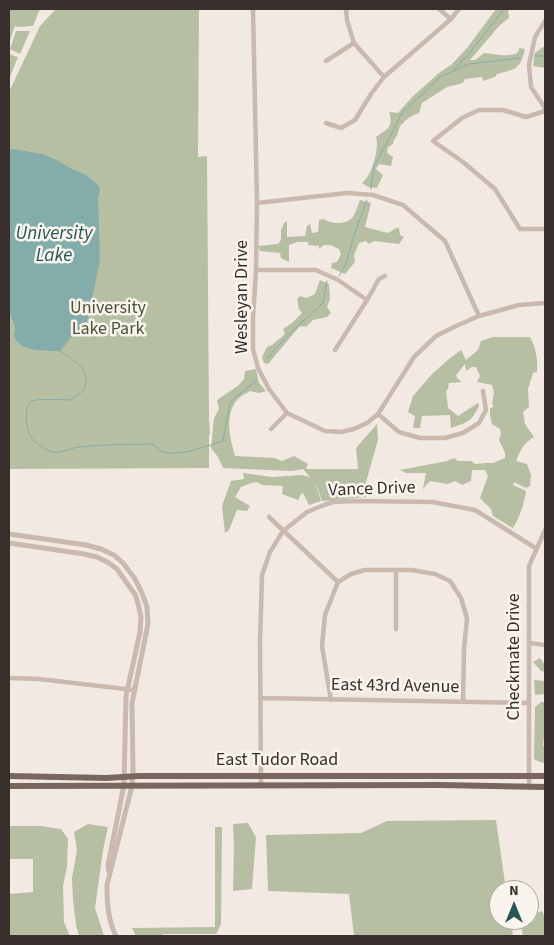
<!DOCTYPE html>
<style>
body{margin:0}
#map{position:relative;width:554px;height:945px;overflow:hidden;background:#f1e9e2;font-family:"Source Sans 3",sans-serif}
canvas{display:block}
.frame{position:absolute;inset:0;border:10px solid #382f2c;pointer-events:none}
.north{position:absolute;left:489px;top:880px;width:50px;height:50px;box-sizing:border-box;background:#f9f4ee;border:1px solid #aca5a0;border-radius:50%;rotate:0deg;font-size:14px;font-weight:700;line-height:20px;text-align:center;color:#382f2c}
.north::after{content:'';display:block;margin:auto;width:18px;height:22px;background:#265556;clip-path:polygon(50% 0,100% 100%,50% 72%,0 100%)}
</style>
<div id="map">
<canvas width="554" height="945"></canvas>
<div class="frame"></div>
<div class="north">N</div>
</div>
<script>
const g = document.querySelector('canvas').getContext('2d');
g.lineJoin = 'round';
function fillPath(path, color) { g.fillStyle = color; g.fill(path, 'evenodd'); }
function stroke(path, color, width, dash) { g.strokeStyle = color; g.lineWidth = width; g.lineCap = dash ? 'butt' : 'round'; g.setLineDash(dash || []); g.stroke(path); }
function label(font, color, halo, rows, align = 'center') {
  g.font = font + ' "Source Sans 3",sans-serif'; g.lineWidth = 5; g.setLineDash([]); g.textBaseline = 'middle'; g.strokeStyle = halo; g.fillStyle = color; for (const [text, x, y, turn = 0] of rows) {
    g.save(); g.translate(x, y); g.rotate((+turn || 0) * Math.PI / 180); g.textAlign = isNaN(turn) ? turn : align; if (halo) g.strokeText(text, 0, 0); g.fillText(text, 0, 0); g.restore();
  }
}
fillPath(new Path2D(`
 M9 9H42L39 11 33 26 17 27 15 26 9 43Z
 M56 9H199L198 157 207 156 209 420 210 435H209V468L9 469V92L40 26Z
 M496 9H508L509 18 499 26 470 60H475L484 53C491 54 513 58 518 52 518 51 519 50 519 48L525 49C520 69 517 69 497 74L495 77 483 81 482 77 465 79 463 83 447 87 422 103 419 113C412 115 406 119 401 125 397 130 400 133 394 140L393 144 388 147 387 153 393 157 391 166 379 164 376 169 383 175 377 188 368 187 362 183C371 177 380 148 376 137 387 129 394 128 389 112L398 113 412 97 439 73 452 64 467 48Z
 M16 31H30L20 54 10 49Z
 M543 47H545V68L533 66 535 53Z
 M9 54 18 57 9 79Z
 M360 200 371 203 365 227 388 233 396 228H399L400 235 404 237 399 244 374 241 369 244 366 241 359 243 354 255 355 262 345 274 331 268 332 263 337 262 341 254 339 249 330 245H324L319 249V246L308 245V242H297L289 245V262L281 258 280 253 260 251 258 246 278 244 281 240V231L284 223 287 221V237L305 236 307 226 310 224 312 233 318 232 319 220 324 219C331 225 349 225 354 215 356 211 358 205 360 200Z
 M320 280 329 284 330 299 327 307 331 313 327 317 313 320 306 327 300 326 268 364 264 363 262 357 267 347 272 345 285 334 283 329 292 323 302 313 299 309 297 299 300 296 307 298 315 294Z
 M493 337H530C536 348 538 359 537 372L533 373 528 389 529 407 523 412 525 424 534 437C523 444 521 449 516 461L527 464 531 475 530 486 526 488 514 482 513 485 526 491C524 505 520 516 513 528L493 516 491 509 480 498 488 476 485 470H472L471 481 462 485 455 481 448 484 430 481 423 489 426 473H406L400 470 447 461 454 458 458 461H471L475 464 486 463H493L505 458V453L499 440 501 434 500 429 492 424 490 415V409L494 406 492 404 494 393 492 385 477 382 480 376 476 367H472L466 371 465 364 456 375 457 378 462 382 449 383 448 389 446 391 448 408 458 416 478 403 479 406C471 422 468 422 451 428L450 415 422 416 420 428H413L415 416 408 412 413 396 433 373 449 359 461 350 466 360 478 350 481 341Z
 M256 369 259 383 266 391 259 393 250 391C247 393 242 395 240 397 223 413 230 437 235 456L275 458 282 461 294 456 308 464 306 469H358L356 448 377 424 378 440 366 482V497L322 501 316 485 315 483 321 501 309 505 303 493 301 494 298 500 282 494 283 486 262 485 257 482 251 483 241 487 235 497 250 506 247 511 237 510 229 530 225 533 222 506 231 481 244 479 243 473 272 477 302 475 310 477 303 469 291 471 223 468 218 457 211 448 214 418 219 409 217 400 239 385 244 379 245 371Z
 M540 658 545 665V672L541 671 533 662Z
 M534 680 545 681V694L535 695Z
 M541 702H545V729L543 745 545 747V763L540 762 534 759 535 707Z
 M496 820 506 890H499V920H511L513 936H354L349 894 268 891 266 835 361 833 387 821Z
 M248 823 256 837 252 889 233 891 234 847 233 824Z
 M88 824 108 827 103 850 95 908 104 936H79L76 925 73 900 72 878 77 850 74 832Z
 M9 826H41L61 829 68 839 67 866 63 886 64 922 70 936H9V894L33 892V859H9Z
 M215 827H222L221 924 216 934H164L158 936H136L132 928 215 927Z
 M529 901 534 922 536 913 542 911 545 918V936H523L520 920H529Z`), '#b7bfa3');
fillPath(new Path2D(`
 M9 149H12L43 154 56 160 72 169 86 175 97 184 100 188 98 199 100 260 88 318 84 328 79 334 73 335 60 351C47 351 17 352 14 335 14 333 15 330 15 327 14 322 11 317 9 312Z`), '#84acab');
stroke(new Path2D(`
 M534 56H545
 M454 70 468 55 504 9
 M371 189 374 166 388 141 402 113 440 77 469 64 519 58
 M339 276 346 264 354 235 367 200
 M60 351C74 361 92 369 84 390L71 400C62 400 40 398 32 401 23 406 26 430 31 437 35 443 45 450 53 452 61 453 71 448 79 447 103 444 128 445 152 444 155 446 158 449 161 451 177 458 207 446 223 441L230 403 236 397 256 381
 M267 359 288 335 323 303 327 281`), '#84acab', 1);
stroke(new Path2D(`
 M253 9 257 203 256 270 253 319V349L258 368 269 389 287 413 325 431 341 432 354 429 367 423 378 414 414 357 436 336 456 326 479 316 519 305 545 303
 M346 9 347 20 354 43 384 77
 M439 9 451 19
 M545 21 535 37 529 65 531 87 545 108
 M326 61 354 43
 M545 111 526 117 503 110H479L462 118 433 141 463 162 495 189 520 229H545
 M326 123 341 128 355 120 371 94 384 77 451 19 459 9
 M257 203 347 193 373 195 403 205 445 241 479 316
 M256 270H316L338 280 367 300
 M335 350 367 300 379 279 385 276
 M378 414 399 432 420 438H445L463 433 479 423 486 410 483 391
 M271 429 287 413
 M269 517 338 582
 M396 570V629
 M529 643 545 645
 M9 678 39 679 134 690
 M260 698 529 703
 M331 700 322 646 325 615 338 582 351 574 365 570H412L435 574 450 581 461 598 467 618 464 649 463 702
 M261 785 260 642 262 575 270 552 283 531 307 512 324 505 333 502 355 501 432 502 475 510 537 549
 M529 787V566L545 530`), '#c9b9af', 4.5);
stroke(new Path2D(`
 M9 534 86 545 101 549 114 555 123 563 135 579 142 593 147 607 148 624 132 703 133 771 132 786 107 885C107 903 108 920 116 936
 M9 543 84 554 97 557 109 563 117 569 136 596 139 608 141 617 140 632 126 696 124 785 108 865 109 872`), '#c9b9af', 5);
stroke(new Path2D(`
 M9 776 106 778 139 776H545
 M9 786 440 785 545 787`), '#78665f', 6);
label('18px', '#382f2c', '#f9f4ee', [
 ["Wesleyan Drive",243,297,-90],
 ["Vance Drive",372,490,-2],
 ["Checkmate Drive",515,657,-90],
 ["East 43rd Avenue",395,687,1],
 ["East Tudor Road",277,761]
]);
label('18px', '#4a5432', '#f9f4ee', [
 ["University",108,309],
 ["Lake Park",108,330]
]);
label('italic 19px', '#265556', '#f9f4ee', [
 ["University",54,235],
 ["Lake",54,257]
]);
</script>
